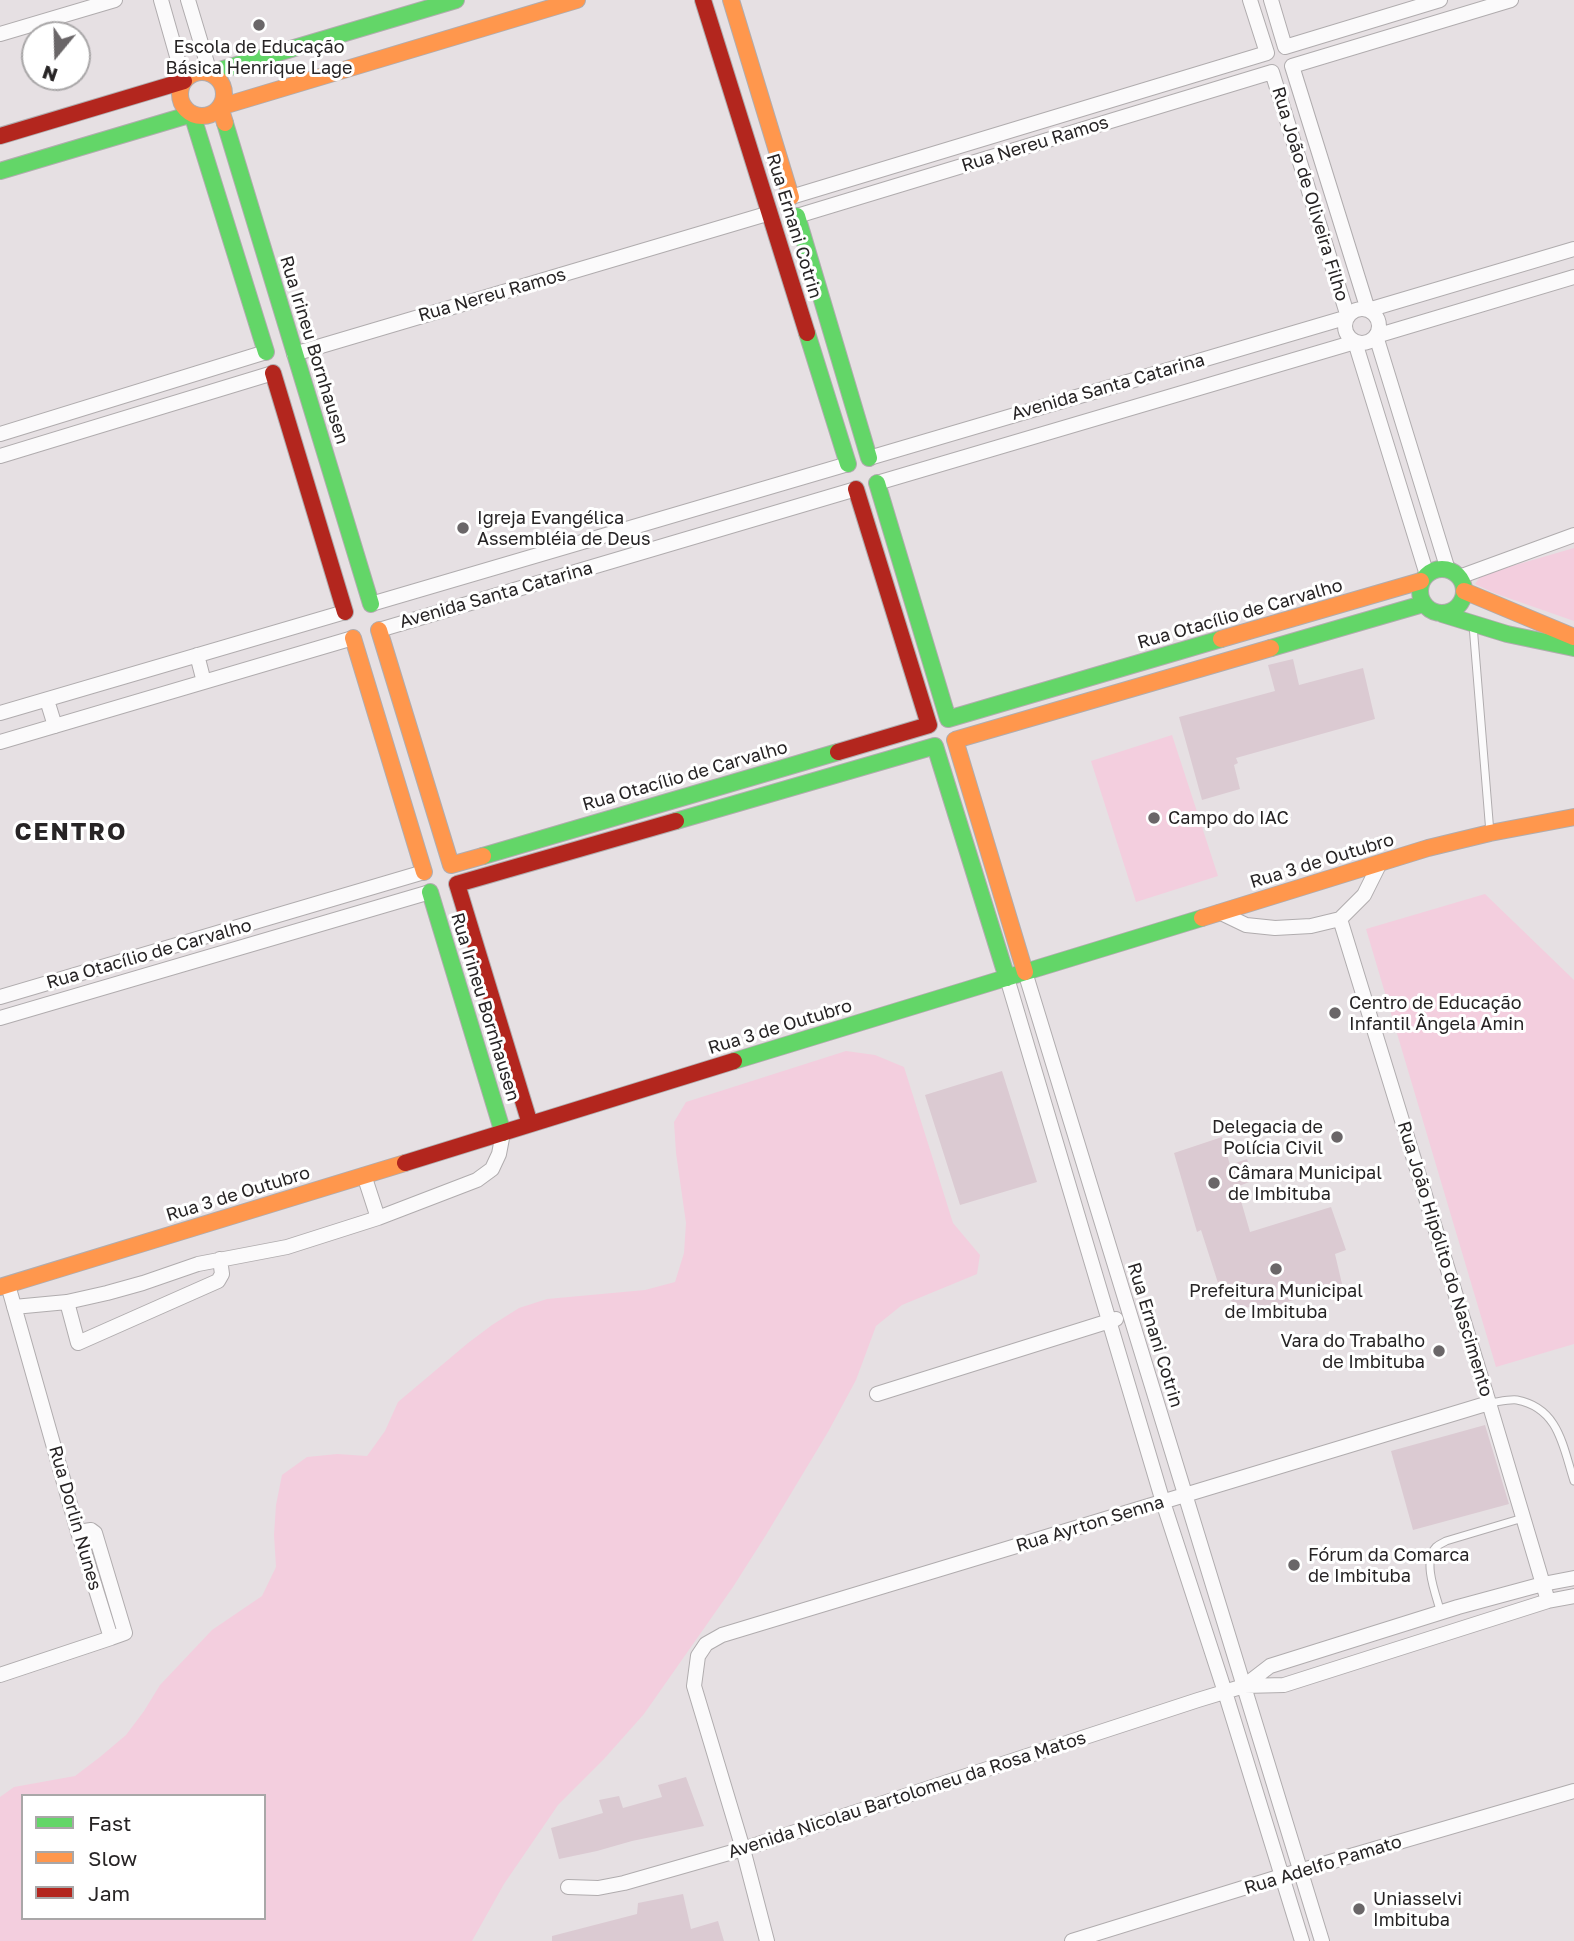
<!DOCTYPE html>
<meta charset="utf-8">
<style>
body{margin:0}
#map{position:relative;width:1574px;height:1941px;overflow:hidden;background:#e6e0e3;font-family:"Golos Text",sans-serif}
canvas{display:block}
.legend{position:absolute;left:21px;top:1794px;width:245px;height:126px;box-sizing:border-box;background:#fff;border:2px solid #a9a7a8;margin:0;padding:9px 12px;list-style:none;font-size:21px;color:#272425}
.legend li{display:flex;align-items:center;gap:14px;height:35px}
.legend b{width:35px;border:2px solid #a9a7a8}
.north{position:absolute;left:21px;top:21px;width:70px;height:70px;box-sizing:border-box;background:#fff;border:2px solid #a9a7a8;border-radius:50%;rotate:199deg;font-size:19px;font-weight:700;line-height:28px;text-align:center;color:#272425}
.north::after{content:'';display:block;margin:auto;width:24px;height:32px;background:#6a6668;clip-path:polygon(50% 0,100% 100%,50% 72%,0 100%)}
</style>
<div id="map">
<canvas width="1574" height="1941"></canvas>
<ul class="legend">
<li><b style="height:9px;background:#63d668"></b>Fast</li>
<li><b style="height:9px;background:#ff974d"></b>Slow</li>
<li><b style="height:9px;background:#b3261e"></b>Jam</li>
</ul>
<div class="north">N</div>
</div>
<script>
const g = document.querySelector('canvas').getContext('2d');
g.lineJoin = 'round';
function fillPath(path, color) { g.fillStyle = color; g.fill(path, 'evenodd'); }
function stroke(path, color, width, dash) { g.strokeStyle = color; g.lineWidth = width; g.lineCap = dash ? 'butt' : 'round'; g.setLineDash(dash || []); g.stroke(path); }
function label(font, color, halo, rows, align = 'center') {
  g.font = font + ' "Golos Text",sans-serif'; g.lineWidth = 6; g.setLineDash([]); g.textBaseline = 'middle'; g.strokeStyle = halo; g.fillStyle = color; for (const [text, x, y, turn = 0] of rows) {
    g.save(); g.translate(x, y); g.rotate((+turn || 0) * Math.PI / 180); g.textAlign = isNaN(turn) ? turn : align; if (halo) g.strokeText(text, 0, 0); g.fillText(text, 0, 0); g.restore();
  }
}
fillPath(new Path2D(`
 M1574 548V621L1494 593 1475 584 1480 577 1491 572Z
 M1172 735 1218 876 1136 902 1091 761Z
 M1485 894 1574 980V1344L1496 1367 1366 929Z
 M846 1051 875 1055 904 1067 953 1223 980 1255 977 1274 902 1305 876 1326 856 1380 828 1432 766 1535 733 1587 644 1714 604 1759 558 1805 504 1884 472 1941H0V1797L14 1787 75 1776 100 1757 126 1735 144 1711 160 1685 212 1630 262 1596 276 1567 274 1535 276 1505 282 1475 307 1457 337 1454 367 1456 385 1431 398 1402 468 1343 492 1325 519 1308 547 1299 645 1290 675 1282 684 1253 686 1223 676 1153 674 1122 686 1102ZM23 1796H264V1918H23Z`), '#f3cede');
fillPath(new Path2D(`
 M1293 659 1299 685 1363 668 1375 719 1236 758 1238 763 1234 765 1240 789 1202 800 1179 717 1275 691 1268 665Z
 M1002 1071 1037 1182 960 1205 925 1095Z
 M1222 1137 1230 1165 1247 1159 1254 1180 1237 1187 1250 1232 1331 1207 1346 1250 1335 1254 1342 1284 1269 1308 1241 1307 1234 1303 1226 1296 1219 1286 1201 1230 1197 1232 1174 1153Z
 M1485 1425 1509 1504 1413 1530 1391 1451Z
 M686 1777 704 1826 632 1841 597 1851 559 1859 551 1828 603 1813 599 1800 619 1796 623 1808 662 1797 658 1785Z
 M683 1894 691 1929 718 1921 724 1941H552V1936L637 1914 638 1903Z`), '#dbcad2');
const lane = new Path2D(`
 M1473 625 1490 833
 M1489 1403C1498 1402 1509 1399 1517 1400 1559 1408 1563 1447 1574 1481
 M1441 1613C1436 1595 1422 1561 1436 1547 1439 1544 1443 1543 1446 1541L1523 1518`);
const street = new Path2D(`
 M161 0 184 81
 M188 0 210 73
 M1271 0 1285 47 1440 0
 M1511 0 1292 66 1368 310 1574 249
 M0 34 115 0
 M791 197 1267 53 1250 0
 M797 216 1272 72 1348 317 869 458
 M1345 326a17 17 0 1 1 34 0a17 17 0 1 1-34 0Z
 M294 354 770 213
 M0 434 266 352
 M0 456 273 373
 M877 483 1355 342 1427 575
 M1448 570 1376 336 1574 277
 M1459 577 1574 535
 M371 604 848 464
 M379 630 856 489
 M197 655 204 682
 M47 700 55 726
 M0 713 345 612
 M0 742 353 638
 M1219 912 1246 925 1275 928 1311 926 1340 919 1364 895 1380 863
 M1340 919 1489 1403 1548 1601
 M1025 972 1322 1941
 M1007 978 1163 1502 1225 1692 1302 1941
 M0 997 424 872
 M0 1018 430 892
 M364 1175 378 1218
 M67 1302 78 1343 218 1281 222 1274 220 1259
 M14 1307 67 1302 107 1293 143 1283 198 1264 287 1247 378 1218 477 1180 492 1169 499 1154 503 1133
 M877 1394 1116 1319
 M78 1532 91 1530 95 1533 125 1633 111 1638
 M0 1675 111 1638 78 1532 8 1285
 M1244 1686 1270 1666 1458 1607 1543 1584 1574 1578
 M568 1887 598 1888 624 1883 743 1849 1198 1700 1244 1686 1284 1685 1548 1601 1574 1596
 M767 1941 743 1849 694 1686 698 1656 706 1644 722 1635 1489 1403
 M1072 1941 1282 1876 1574 1791`);
const fast = new Path2D(`
 M210 73 456 0
 M225 123 371 604
 M0 171 192 114 266 352
 M797 216 869 458
 M807 333 848 464
 M877 483 948 719 1221 639
 M1420 591a22 22 0 1 1 44 0a22 22 0 1 1-44 0Z
 M1442 614 1507 634 1574 648
 M1271 648 1423 604
 M676 821 935 746 1007 978
 M483 856 838 752
 M430 892 503 1133
 M734 1061 1202 918`);
const slow = new Path2D(`
 M731 0 791 197
 M180 94a22 22 0 1 1 44 0a22 22 0 1 1-44 0Z
 M225 123 220 107 577 0
 M1464 591 1574 637
 M379 630 451 865 483 856
 M353 638 424 872
 M1221 639 1421 581
 M1202 918 1428 848 1490 833 1574 817
 M1025 972 955 740 1271 648
 M0 1287 405 1163`);
const jam = new Path2D(`
 M703 0 807 333
 M0 136 184 81
 M273 373 345 612
 M838 752 929 725 856 489
 M530 1124 457 884 676 821
 M405 1163 734 1061`);
stroke(lane, '#b0acae', 9);
stroke(street, '#b0acae', 16);
stroke(fast, '#b0acae', 18);
stroke(slow, '#b0acae', 18);
stroke(jam, '#b0acae', 18);
stroke(lane, '#fbfafb', 7);
stroke(street, '#fbfafb', 14);
stroke(fast, '#63d668', 16);
stroke(slow, '#ff974d', 16);
stroke(jam, '#b3261e', 16);
for (const [x, y, r, color] of [
 [259,25,7,"#6a6668"],
 [463,528,7,"#6a6668"],
 [1154,818,7,"#6a6668"],
 [1335,1013,7,"#6a6668"],
 [1337,1137,7,"#6a6668"],
 [1214,1183,7,"#6a6668"],
 [1276,1269,7,"#6a6668"],
 [1439,1351,7,"#6a6668"],
 [1294,1565,7,"#6a6668"],
 [1359,1909,7,"#6a6668"]
]) { const dot = new Path2D(); dot.arc(x, y, r, 0, 2 * Math.PI); g.fillStyle = color; g.fill(dot); stroke(dot, '#fff', 2.5); }
label('18px', '#272425', '#fff', [
 ["Escola de Educação",259,47,"center"],
 ["Básica Henrique Lage",259,68,"center"],
 ["Igreja Evangélica",477,518],
 ["Assembléia de Deus",477,539],
 ["Campo do IAC",1168,818],
 ["Centro de Educação",1349,1003],
 ["Infantil Ângela Amin",1349,1024],
 ["Delegacia de",1323,1127,"right"],
 ["Polícia Civil",1323,1148,"right"],
 ["Câmara Municipal",1228,1173],
 ["de Imbituba",1228,1194],
 ["Prefeitura Municipal",1276,1291,"center"],
 ["de Imbituba",1276,1312,"center"],
 ["Vara do Trabalho",1425,1341,"right"],
 ["de Imbituba",1425,1362,"right"],
 ["Fórum da Comarca",1308,1555],
 ["de Imbituba",1308,1576],
 ["Uniasselvi",1373,1899],
 ["Imbituba",1373,1920]
], 'left');
label('18px', '#272425', '#fff', [
 ["Rua Nereu Ramos",1035,144,-17],
 ["Rua João de Oliveira Filho",1310,194,73],
 ["Rua Ernani Cotrin",794,226,73],
 ["Rua Nereu Ramos",492,295,-16],
 ["Rua Irineu Bornhausen",314,350,73],
 ["Avenida Santa Catarina",1108,387,-16],
 ["Avenida Santa Catarina",496,595,-16],
 ["Rua Otacílio de Carvalho",1240,614,-16],
 ["Rua Otacílio de Carvalho",685,776,-16],
 ["Rua 3 de Outubro",1322,861,-17],
 ["Rua Otacílio de Carvalho",149,954,-16],
 ["Rua Irineu Bornhausen",485,1007,73],
 ["Rua 3 de Outubro",780,1027,-17],
 ["Rua 3 de Outubro",238,1194,-17],
 ["Rua João Hipólito do Nascimento",1445,1259,73],
 ["Rua Ernani Cotrin",1155,1335,73],
 ["Rua Dorlin Nunes",75,1518,74],
 ["Rua Ayrton Senna",1090,1524,-17],
 ["Avenida Nicolau Bartolomeu da Rosa Matos",907,1795,-18],
 ["Rua Adelfo Pamato",1323,1865,-17]
]);
g.letterSpacing = '2px';
label('bold 24px', '#272425', '#fff', [
 ["CENTRO",71,832]
]);
g.letterSpacing = '0px';
</script>
